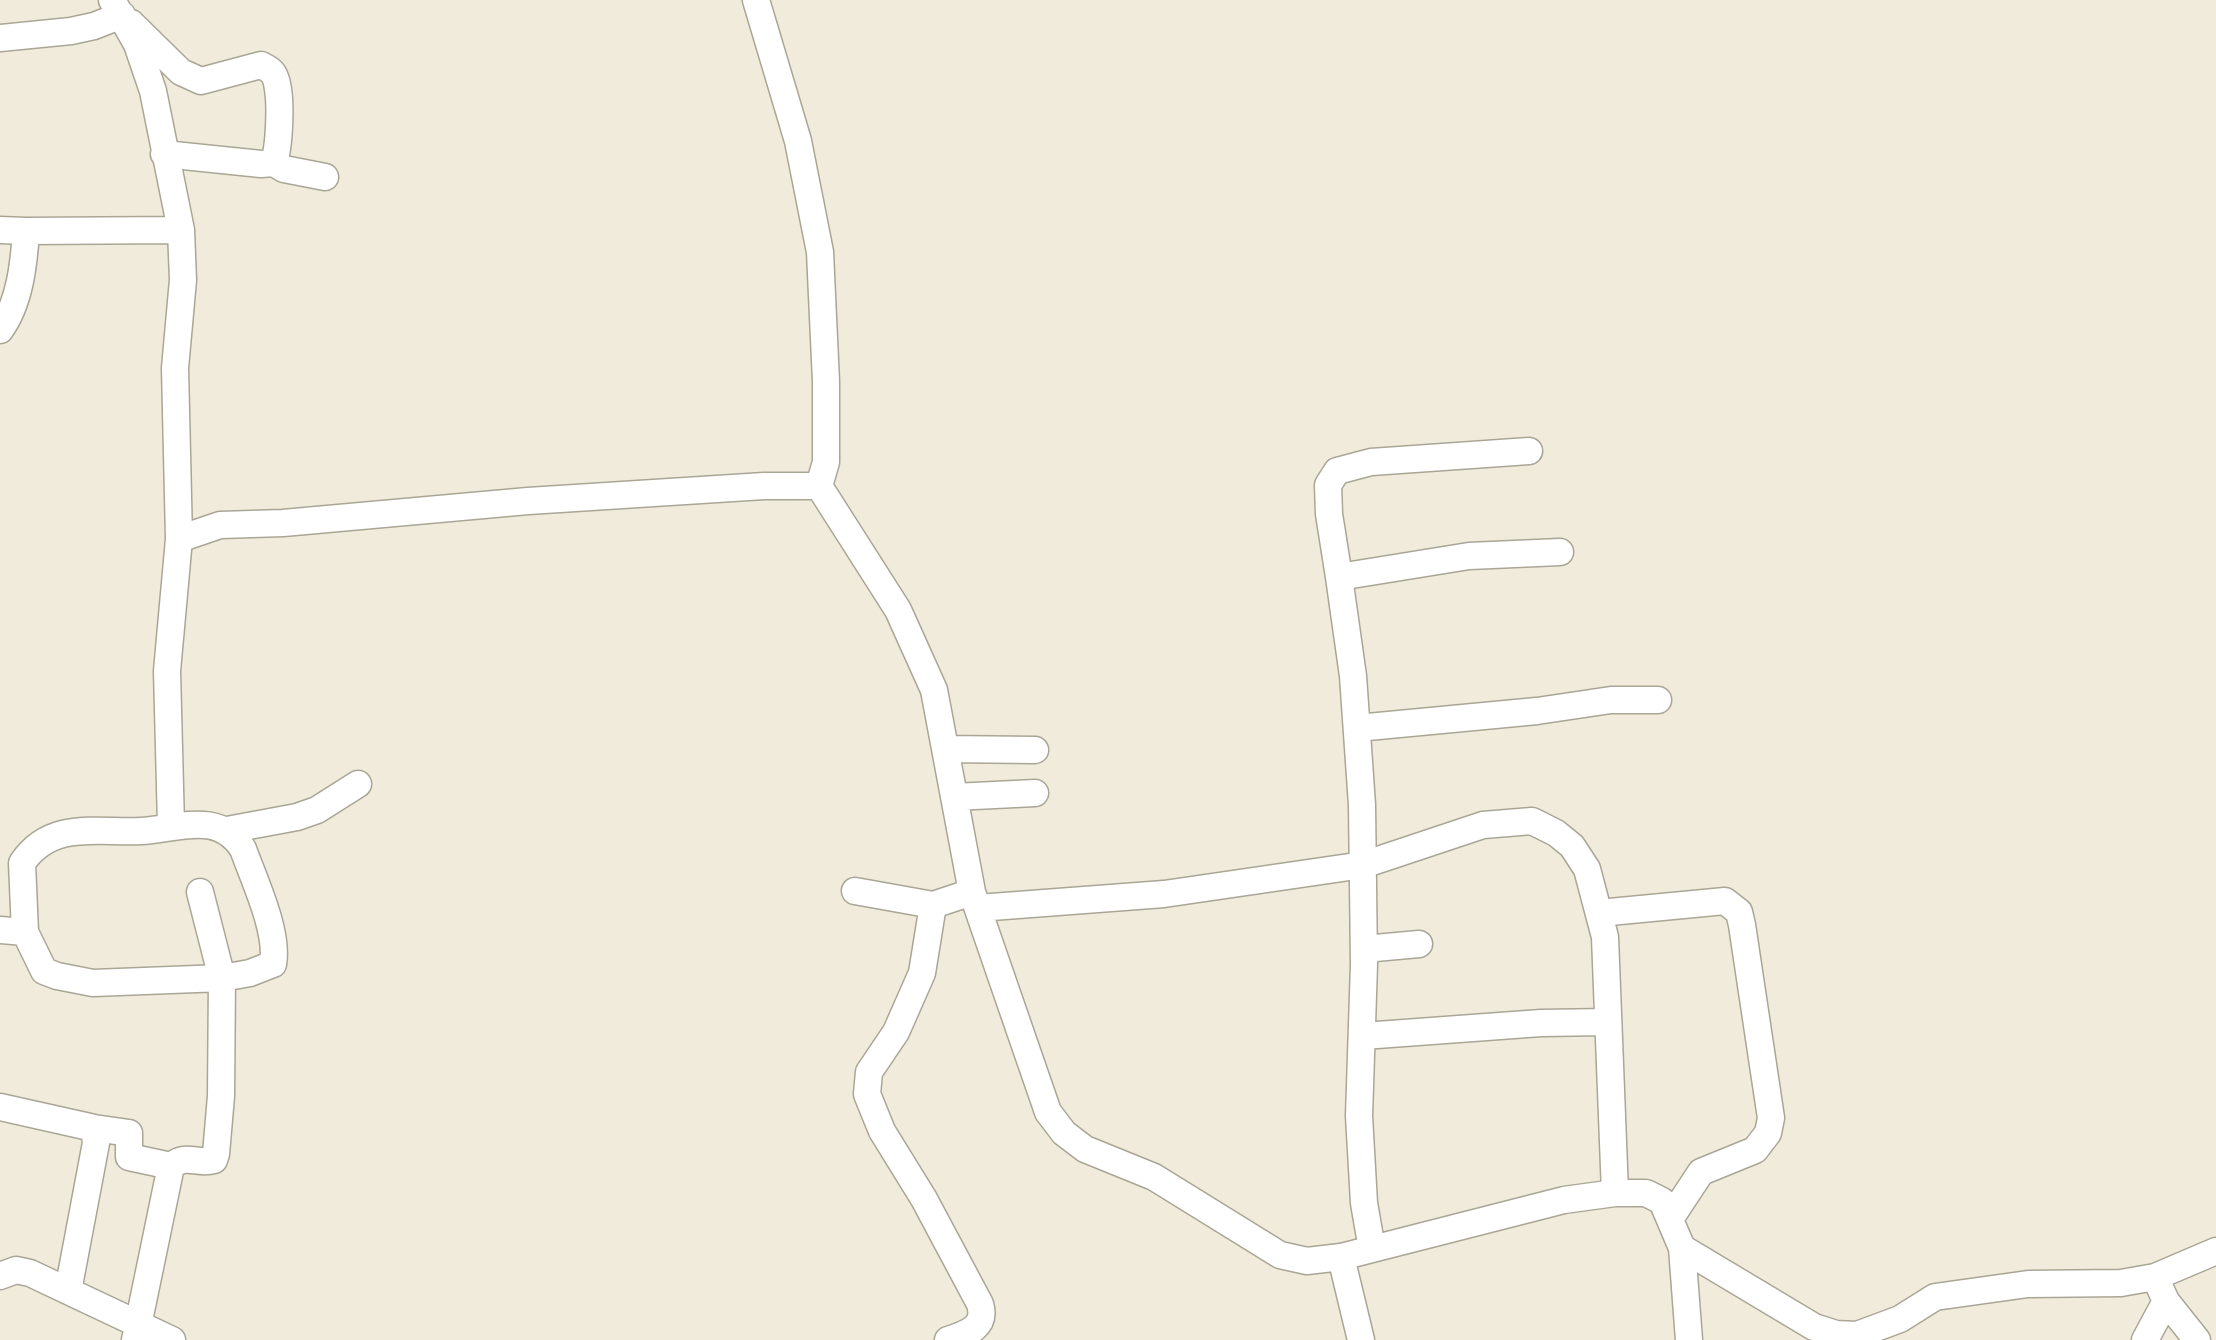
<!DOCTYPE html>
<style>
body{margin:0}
canvas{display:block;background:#f0ebda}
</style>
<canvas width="2216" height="1340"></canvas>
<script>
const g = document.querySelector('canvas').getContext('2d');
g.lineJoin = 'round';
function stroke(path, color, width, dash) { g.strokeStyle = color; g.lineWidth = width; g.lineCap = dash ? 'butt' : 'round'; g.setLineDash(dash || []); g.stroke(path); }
const minor = new Path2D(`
 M112 0 137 44 153 91 181 230 183 280 175 368 179 539
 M756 0 798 141 820 252 826 382V462L819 486 898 610 934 690 972 892 1048 1112 1064 1133 1085 1149 1154 1177 1280 1255 1307 1261 1341 1257 1564 1200 1615 1193H1646L1662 1201 1682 1248 1814 1327 1836 1334 1857 1335 1900 1319 1935 1297 2028 1284 2121 1283 2155 1277 2216 1251
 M131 23 181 72 201 81 261 65C263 66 271 70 272 72 284 85 279 146 274 163
 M0 38 71 31 94 26 122 15
 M164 154 261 164 274 163 284 169 325 177
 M0 230 26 231C24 263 20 303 0 330
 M26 231 181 230
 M1529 451 1371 462 1337 471 1328 485 1329 514 1339 577 1469 556 1560 552
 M1339 577 1353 676 1362 805 1364 964 1359 1116 1364 1203 1372 1249
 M1357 728 1537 711 1611 700H1658
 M946 749 1035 750
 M954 797 1035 793
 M171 826 167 671 179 539 220 525 283 523 528 501 764 486H819
 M227 830 297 817 317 810 358 784
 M855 891 933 905 972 892
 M933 905 922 973 896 1032 869 1072 867 1094 882 1131 924 1199 980 1304C987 1327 967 1334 948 1340
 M978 908 1164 894 1363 865 1483 825 1532 821 1556 833 1572 846 1587 869 1605 937 1615 1193
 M1599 913 1725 901 1739 912 1742 925 1771 1118 1768 1133 1755 1150 1701 1172 1670 1219
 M0 930 25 932 44 971 57 976 93 983 222 978 250 973 273 964C279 932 254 880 243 849 219 810 178 829 141 831 97 833 51 820 22 863L25 932
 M1364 949 1419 944
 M1363 1036 1541 1023 1608 1022
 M0 1107 94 1128 96 1143 68 1291
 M94 1128 129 1133V1157L171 1166
 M1682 1248 1689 1340
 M1341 1257 1361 1340
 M0 1276 16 1270 30 1273 172 1340
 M2155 1277 2166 1301 2197 1340
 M135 1340 171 1166C188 1153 196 1165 214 1160L216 1154 221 1096 222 978 200 892
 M2145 1340 2166 1301`);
stroke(minor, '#aaa696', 29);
stroke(minor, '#fff', 26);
</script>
